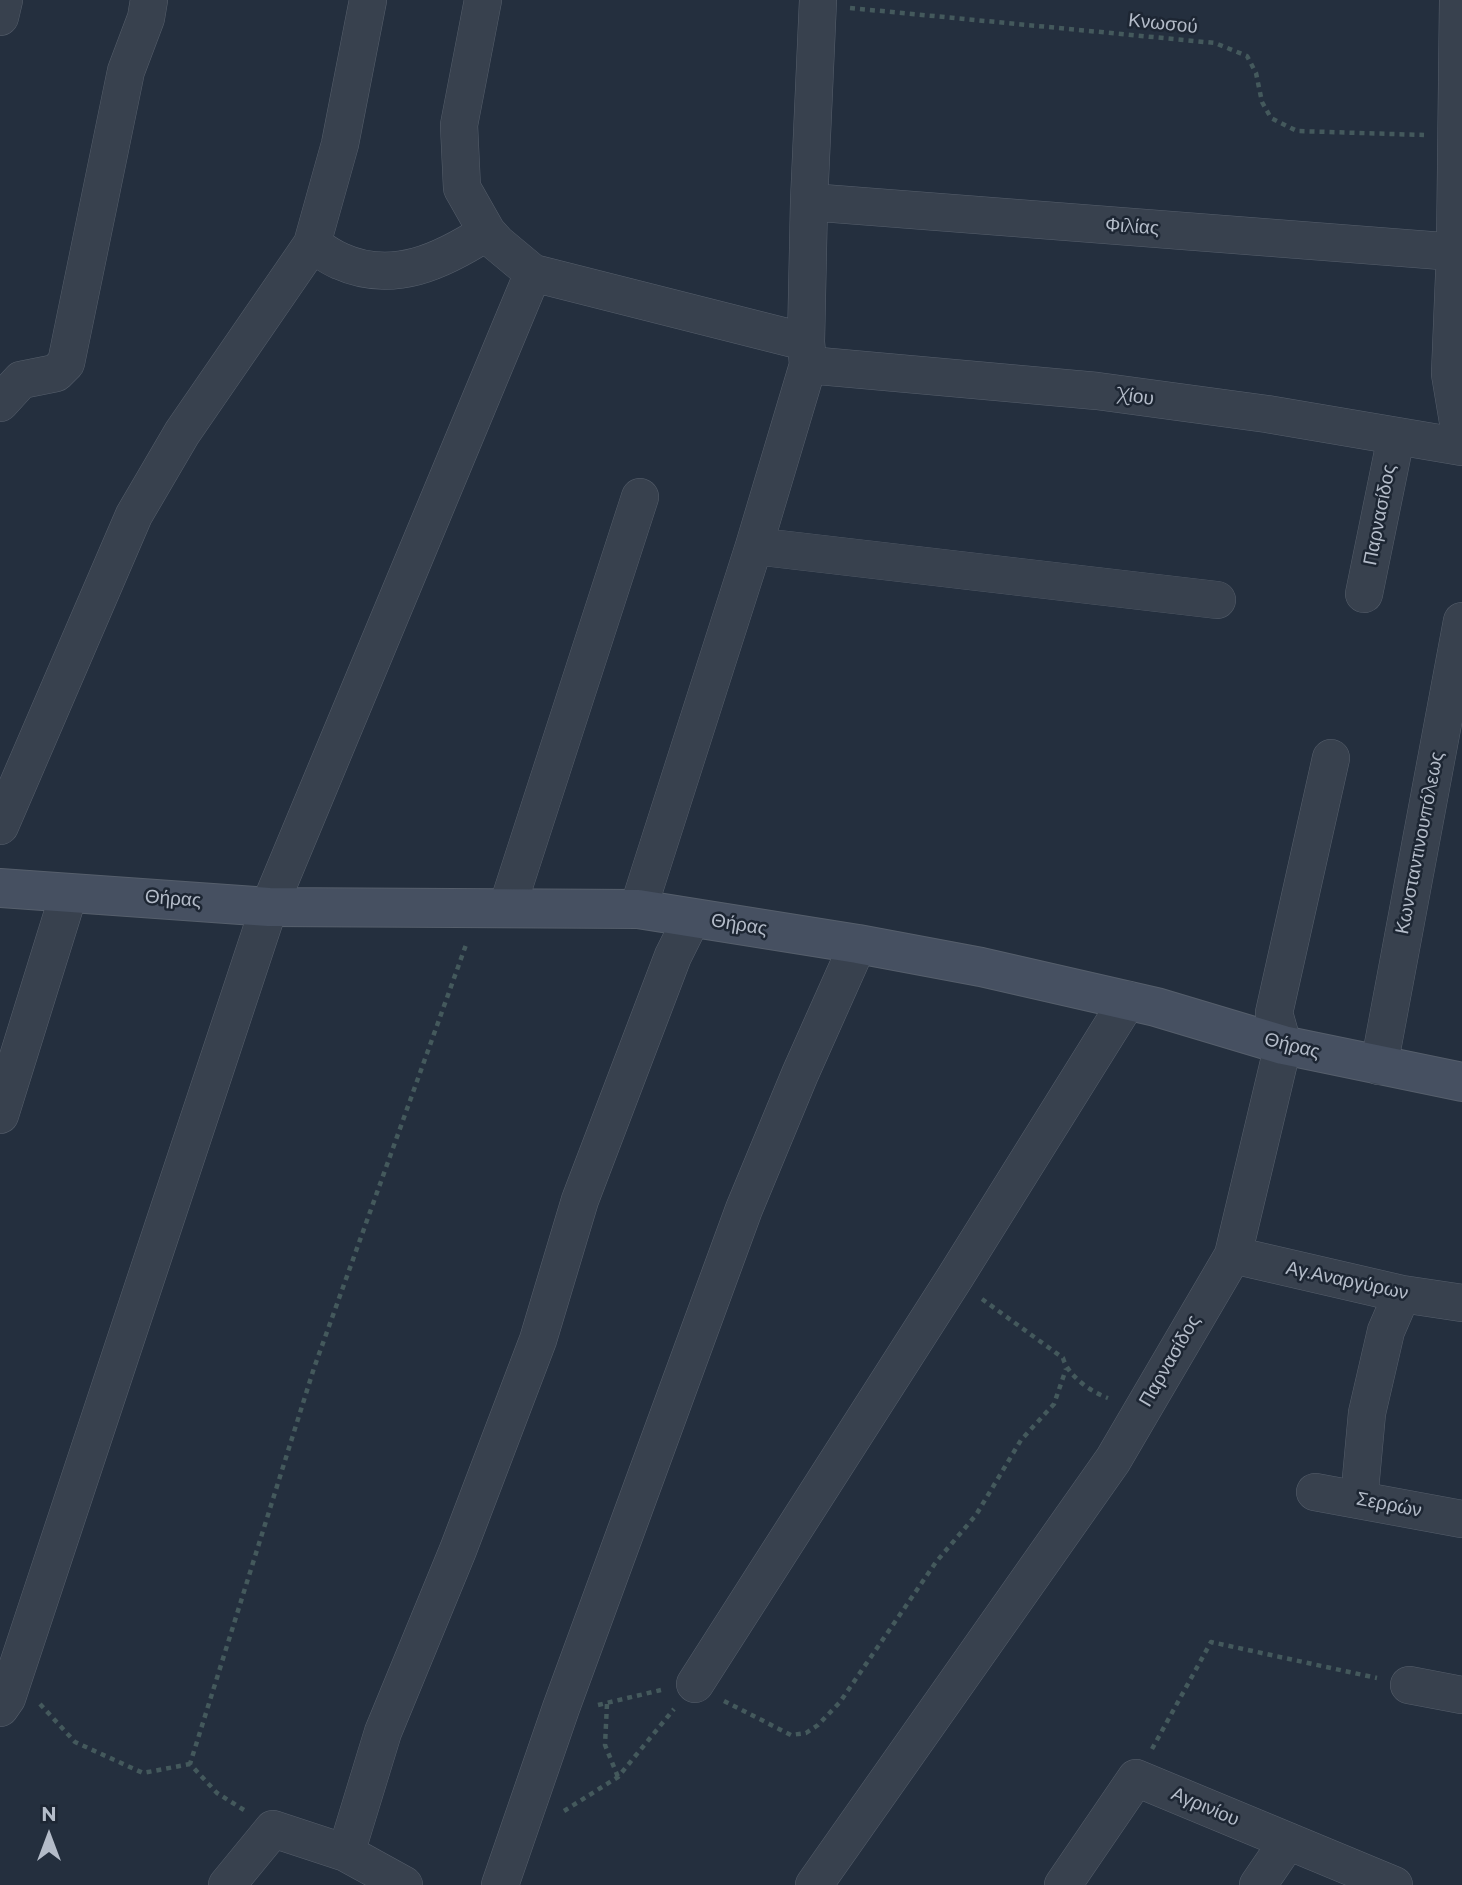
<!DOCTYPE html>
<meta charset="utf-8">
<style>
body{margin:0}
#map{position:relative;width:1462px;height:1885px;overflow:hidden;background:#242f3e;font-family:Montserrat,sans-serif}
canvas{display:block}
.north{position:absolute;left:14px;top:1801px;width:70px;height:70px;-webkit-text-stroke:5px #1d2633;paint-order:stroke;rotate:0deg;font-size:19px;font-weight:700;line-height:28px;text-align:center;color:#b4bcc9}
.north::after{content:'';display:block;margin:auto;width:24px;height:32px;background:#b4bcc9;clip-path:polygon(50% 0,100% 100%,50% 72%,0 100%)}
</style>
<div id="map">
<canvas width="1462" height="1885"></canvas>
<div class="north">N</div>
</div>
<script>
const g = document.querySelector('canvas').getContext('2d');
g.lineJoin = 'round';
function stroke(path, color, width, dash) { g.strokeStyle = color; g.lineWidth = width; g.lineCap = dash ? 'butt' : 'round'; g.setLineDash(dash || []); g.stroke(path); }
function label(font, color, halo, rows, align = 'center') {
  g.font = font + ' Montserrat,sans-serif'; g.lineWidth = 5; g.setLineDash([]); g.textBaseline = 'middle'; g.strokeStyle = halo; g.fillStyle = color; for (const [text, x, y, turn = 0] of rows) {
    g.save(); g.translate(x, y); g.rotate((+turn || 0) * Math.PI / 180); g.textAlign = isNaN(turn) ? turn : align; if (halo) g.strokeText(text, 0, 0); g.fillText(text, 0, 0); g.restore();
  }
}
const street = new Path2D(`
 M483 0 459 125 462 188 487 232 497 243 533 273 806 342
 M1458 0 1455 252 1450 374 1462 446
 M0 17 4 0
 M809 202 1455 252
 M312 244C321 250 330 257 340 261 393 285 442 261 487 232
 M808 365 1097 391 1267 414 1462 447
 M0 403 21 380 56 373 66 363 126 71 146 18 149 0
 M754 546 1217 600
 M1364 594 1396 437
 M0 826 134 515 182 433 312 244 340 144 368 0
 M507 908 640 497
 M638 909 754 546 808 365 806 342 809 202 818 0
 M1379 1066 1462 621
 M0 1115 69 893
 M1233 1255 1402 1294 1462 1303
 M1315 1492 1462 1519
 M1359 1500 1367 1413 1386 1331 1402 1294
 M695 1684 954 1279 1128 1000
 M1409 1685 1462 1695
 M0 1708 7 1698 269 907 533 273
 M346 1853 383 1732 458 1550 538 1340 580 1200 673 956 692 918
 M227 1885 273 1829 346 1853 404 1885
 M500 1885 561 1708 744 1209 800 1074 858 944
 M814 1885 1113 1460 1233 1255 1283 1045 1274 1013 1331 758
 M1063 1885 1136 1778 1394 1885
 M1258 1885 1288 1841`);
const secondary = new Path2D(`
 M0 888 269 907 638 909 858 944 981 967 1156 1007 1283 1045 1462 1082`);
stroke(street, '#565f6c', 38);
stroke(secondary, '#565f6c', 40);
stroke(new Path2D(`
 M850 8 1215 43 1247 56 1256 73 1262 102 1271 118 1297 131 1424 135
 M982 1299 1063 1358C1068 1376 1091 1392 1108 1398
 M724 1701 791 1735 806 1733 818 1725 840 1702 936 1562 976 1515 1021 1440 1054 1404 1066 1369
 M40 1704 75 1742 143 1773 190 1764
 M607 1704 605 1745 618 1777
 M598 1705 661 1690
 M1152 1749 1211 1642 1377 1678
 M244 1810 217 1793 190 1764 314 1368 467 942
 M564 1811 618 1777 674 1709`), '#44595c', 4.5, [5, 5]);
stroke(street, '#38414e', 37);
stroke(secondary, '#465061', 38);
label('19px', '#b4bcc9', '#1d2633', [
 ["Κνωσού",1163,24,6],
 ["Φιλίας",1132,227,4],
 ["Χίου",1136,397,8],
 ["Παρνασίδος",1380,515,-79],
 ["Κωνσταντινουπόλεως",1420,843,-79],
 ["Θήρας",173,899,4],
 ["Θήρας",739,925,9],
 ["Θήρας",1292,1046,14],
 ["Αγ.Αναργύρων",1347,1281,12],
 ["Παρνασίδος",1170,1361,-60],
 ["Σερρών",1389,1505,11],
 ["Αγρινίου",1205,1807,23]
]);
</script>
